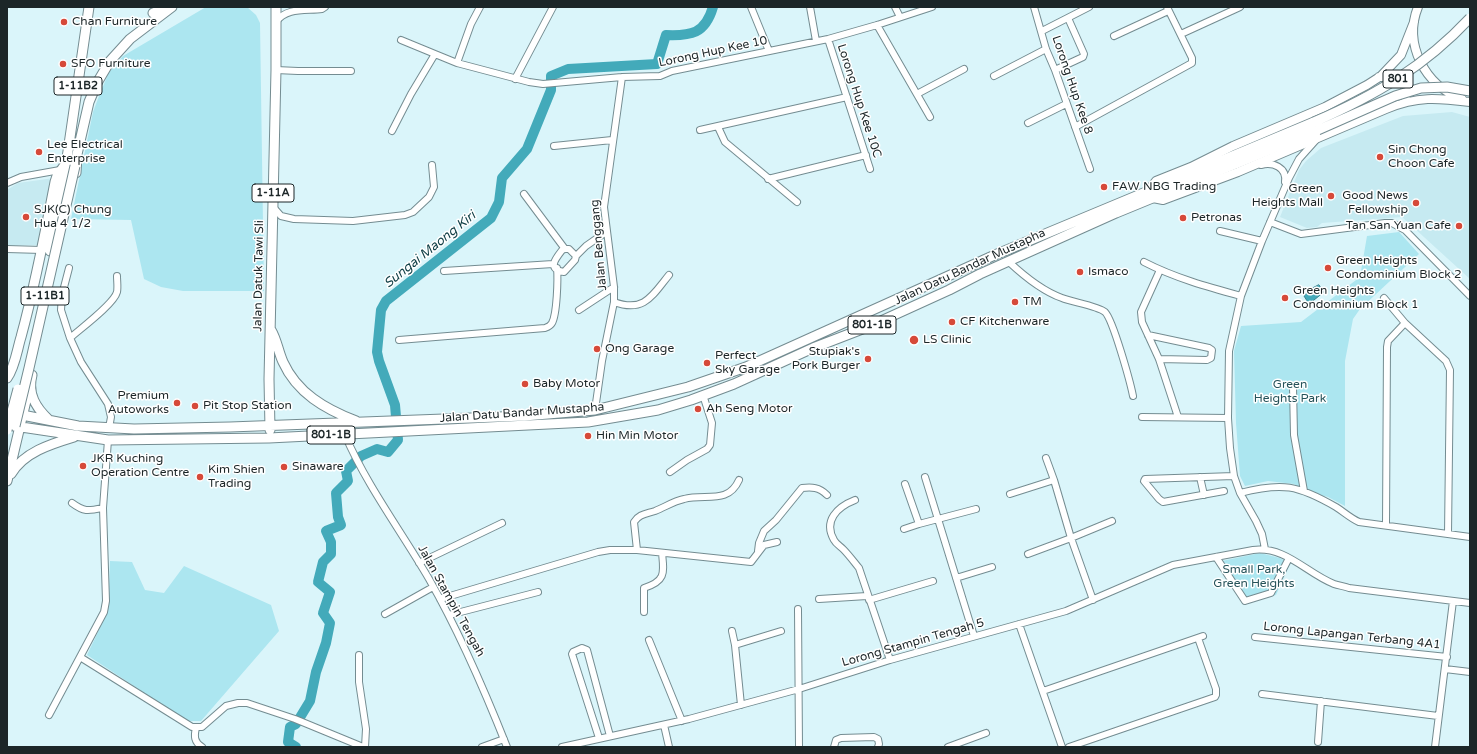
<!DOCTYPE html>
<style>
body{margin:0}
#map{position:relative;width:1477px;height:754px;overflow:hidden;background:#daf5fa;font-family:"Varela Round",sans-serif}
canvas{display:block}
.frame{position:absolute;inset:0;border:8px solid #1c2628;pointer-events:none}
</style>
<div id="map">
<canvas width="1477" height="754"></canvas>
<div class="frame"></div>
</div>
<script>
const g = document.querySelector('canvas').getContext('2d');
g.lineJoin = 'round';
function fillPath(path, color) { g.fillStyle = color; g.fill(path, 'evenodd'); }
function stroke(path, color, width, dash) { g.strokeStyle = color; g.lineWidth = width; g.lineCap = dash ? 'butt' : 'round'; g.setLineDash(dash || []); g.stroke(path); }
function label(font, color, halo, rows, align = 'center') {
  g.font = font + ' "Varela Round",sans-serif'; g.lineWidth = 3; g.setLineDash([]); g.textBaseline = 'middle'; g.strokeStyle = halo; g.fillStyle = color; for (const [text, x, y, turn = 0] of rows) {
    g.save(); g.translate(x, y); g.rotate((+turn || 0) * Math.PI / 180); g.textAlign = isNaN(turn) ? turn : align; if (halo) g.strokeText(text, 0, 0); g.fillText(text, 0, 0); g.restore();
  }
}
fillPath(new Path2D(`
 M1452 112 1470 117V279L1402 217 1322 223 1317 227 1307 228 1280 217 1299 170 1306 161 1321 148 1403 116Z
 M54 178 39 245H7V190L18 183Z`), '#c6eaf1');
fillPath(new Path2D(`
 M206 7H247L256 15 260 23 264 291H183L161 287 144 279 131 220 71 219 93 112 99 96 109 72 123 56Z
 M1399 232 1419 254 1360 309 1353 319 1345 361V506L1328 497 1304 490 1294 484 1268 481 1245 486 1240 476 1236 423 1234 351 1241 326 1301 322 1360 277 1367 236Z
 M1260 553 1280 558 1290 564 1276 595 1243 604 1217 562Z
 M110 561 132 562 145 590 164 593 184 566 271 605 279 631 201 721H187L87 655 108 611Z`), '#ace6f0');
const water = new Path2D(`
 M1319 285 1324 292 1309 304 1304 296 1309 290Z`);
fillPath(water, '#43aaba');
stroke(water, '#37828e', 1);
stroke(new Path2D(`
 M296 747 288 742 290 727 296 724 310 701 316 672 326 643 330 623 323 613 330 592 318 582 323 562 331 554V542L326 531 341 525 338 517 336 493 348 481 346 471 361 456 377 449 388 452 398 440 395 405 379 361 377 352 381 310 386 301 491 218 499 202 502 178 527 149 551 90V76L568 69 657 64 666 35C691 36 705 34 713 7`), '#43aaba', 10);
const minor = new Path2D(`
 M480 7 471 24 457 63 529 82 543 84 622 77 660 76 672 71 828 39 877 25 932 7
 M751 7 769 51
 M810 7 816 41
 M895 7 900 17
 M1034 7 1046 49 1055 70 1090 169
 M276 22C286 7 306 11 322 9L325 7
 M877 25 930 117
 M1042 31 1089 7
 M1181 34 1240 7
 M1114 36 1168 11
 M828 39 870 169
 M401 40 435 54
 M276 70 298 71H351
 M1055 70 1083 57 1084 54 1068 18
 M994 76 1046 49
 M515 79 553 7
 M917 94 964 69
 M1028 123 1066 104
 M718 127 725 142 797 202
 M1075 127 1192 63V58L1167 7
 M700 130 847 97
 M392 131 411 94 435 54 457 63
 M554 146 612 140
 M1261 165C1273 162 1287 167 1285 182
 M768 179 866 155
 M7 183 21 177 60 170
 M524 194 565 249
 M273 207 281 216 294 219 353 221 405 215 413 212 429 197 434 187 432 165
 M1270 222 1301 234 1385 223H1392L1405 230 1470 296
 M1220 231 1262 241
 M7 249 42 250
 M563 249H569L576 256 575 260 564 272C546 269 556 258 563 249Z
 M576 256 586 246 606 232
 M1009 262C1024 276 1042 291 1062 298 1072 302 1098 306 1105 312 1113 320 1130 381 1133 396
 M1144 262C1175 278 1208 287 1241 296
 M69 268 62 295 61 310 70 338
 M1160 270 1141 312 1142 322 1159 359 1178 417
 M444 271 553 264
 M1384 298 1405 323 1446 361 1450 370 1448 534
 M614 302C644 313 652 296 669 275
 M579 310 614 287
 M1148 335 1209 348 1212 350 1211 358 1207 360 1159 359
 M399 340 545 328C548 327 551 325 552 323 557 314 558 279 557 268
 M1293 387 1294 435 1304 491
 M595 410 602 361 614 302V287L604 207 622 77
 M1142 417 1228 418
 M109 428 111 417 108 404 81 362 70 338C80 329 114 304 117 292 118 287 117 281 117 276
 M345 435C367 486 401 531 429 579 460 633 484 689 507 747
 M1046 458 1054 480 1071 538 1093 600
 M670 472 687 460 707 449 710 445 712 423 703 395
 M925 477 974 636
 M1200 477 1204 495
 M905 484 919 524 976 509
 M1224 491 1163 502 1159 499 1144 481 1145 479 1234 476
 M1240 493C1282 482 1298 485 1336 507 1344 512 1350 518 1359 522L1470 537
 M1010 494 1054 480
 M855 500C837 507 823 521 834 540 836 544 840 546 843 549 849 555 854 562 859 568L890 660
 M72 503C84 512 88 511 103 508
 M1386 525 1387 347 1388 341 1405 323
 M904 529 919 524
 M1265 549 1262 534 1256 521 1240 493 1234 476 1230 448 1228 418 1229 351 1241 296 1262 241 1289 178 1299 159 1316 140
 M637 550 634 522C639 514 646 514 655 511 665 507 674 501 684 499 705 493 728 505 739 480
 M758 551 759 543 764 531 776 520 802 488C812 487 819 487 827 495
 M1028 554 1071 538 1112 521
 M1216 557 1245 601 1271 593 1289 558
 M419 563 502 523
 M956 578 992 567
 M440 599 598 552 610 550H637L751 562 764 545 777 542
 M819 599 867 596
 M869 600 933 581
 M798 609 799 747
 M644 612V588C666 581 664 573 662 553
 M385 614 433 587
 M449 615 538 592
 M1019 624 1062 747
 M732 631 735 645 741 705
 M1255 637 1447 657
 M649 640 682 721
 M735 645 781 631
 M359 655V682L366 729 365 747
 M80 657 192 727H202L226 706 238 703H247L295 719 363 747
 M1445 669 1470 672
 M1043 691 1203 636
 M1262 694 1438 716
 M49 715 104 612 106 601 103 508 108 440
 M664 725 669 747
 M196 728C194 736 194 742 202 747
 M599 738 572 654 573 652 582 648 587 650 610 736
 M1318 742 1321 701
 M482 747 504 739
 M562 747 689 719 799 689 890 660 1066 611 1173 565 1253 550C1286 546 1306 573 1334 584 1339 586 1345 586 1349 588L1470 603
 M834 747 836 740 841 738 874 737 878 739 879 744 878 747
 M948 747 986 733
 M1069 747 1215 697 1216 695V689L1198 638
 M1435 747 1453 601`);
const major = new Path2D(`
 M1418 7C1403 44 1425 86 1462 99
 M1379 77C1396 77 1403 73 1407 94L1405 97
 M1149 190 1156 181 1191 167 1233 146 1325 107 1367 85 1381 76 1401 55 1414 22
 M1153 198 1163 200 1238 172 1386 109C1418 96 1437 98 1470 102`);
const highway = new Path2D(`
 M153 13 167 8
 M75 163 89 102 97 83 110 61 130 39 172 7
 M76 173 77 157
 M50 251 66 165 89 7
 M271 330C277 340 278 351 283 362 297 393 325 409 356 421
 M32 375C27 394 36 408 49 420
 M7 378C15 367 17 350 21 337 35 286 45 234 55 182L57 176 64 166
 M7 412 78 426 134 429 230 427 524 416 595 410 688 387 746 367 997 254 1314 122
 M8 425 108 440 269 438 588 422 658 410 691 400 734 384 813 348 870 326 949 290 980 274 1116 213 1318 130
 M270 430 269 379 276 70V7
 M11 474C24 452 51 444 74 437
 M7 481 29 388`);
stroke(minor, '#748c91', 8);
stroke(major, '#748c91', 10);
stroke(highway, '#748c91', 11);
stroke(minor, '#fff', 6);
stroke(major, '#fff', 8);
stroke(highway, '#fff', 9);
const highwayBridge = new Path2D(`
 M1314 122C1376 95 1424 67 1470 18
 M1318 130 1395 96 1421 88 1447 87 1470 91
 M15 426 29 368 75 166
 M7 430 18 389`);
stroke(highwayBridge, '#748c91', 11, []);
stroke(highwayBridge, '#fff', 9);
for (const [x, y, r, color] of [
 [64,22,4,"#d64939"],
 [63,64,4,"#d64939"],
 [39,152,4,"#d64939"],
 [1380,157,4,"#d64939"],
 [1104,187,4,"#d64939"],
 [1331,196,4,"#d64939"],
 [1416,203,4,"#d64939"],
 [26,217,4,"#d64939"],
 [1183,218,4,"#d64939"],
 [1459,226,4,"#d64939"],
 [1328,268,4,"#d64939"],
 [1080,272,4,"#d64939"],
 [1285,298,4,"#d64939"],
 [1015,302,4,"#d64939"],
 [952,322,4,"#d64939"],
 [914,340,5,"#d64939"],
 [597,349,4,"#d64939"],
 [868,359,4,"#d64939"],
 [707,363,4,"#d64939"],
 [525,384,4,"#d64939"],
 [177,403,4,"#d64939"],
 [195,406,4,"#d64939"],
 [698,409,4,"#d64939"],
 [588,436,4,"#d64939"],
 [83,466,4,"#d64939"],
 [284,467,4,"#d64939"],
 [200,477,4,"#d64939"]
]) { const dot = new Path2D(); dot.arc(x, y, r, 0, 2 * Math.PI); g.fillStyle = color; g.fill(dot); stroke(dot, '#fff', 1.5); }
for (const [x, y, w] of [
 [1398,79,30],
 [78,86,48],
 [273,193,42],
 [45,296,48],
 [872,325,48],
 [331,435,48]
]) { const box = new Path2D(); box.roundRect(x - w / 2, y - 9, w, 18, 3); g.fillStyle = '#fff'; g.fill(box); stroke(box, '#1c2628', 1); }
label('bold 11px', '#1c2628', null, [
 ["801",1398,79],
 ["1-11B2",78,86],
 ["1-11A",273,193],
 ["1-11B1",45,296],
 ["801-1B",872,325],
 ["801-1B",331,435]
]);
label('12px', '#1c2628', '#fff', [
 ["Chan Furniture",72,22],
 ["SFO Furniture",71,64],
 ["Lee Electrical",47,145],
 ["Enterprise",47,159],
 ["Sin Chong",1388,150],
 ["Choon Cafe",1388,164],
 ["FAW NBG Trading",1112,187],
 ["Green",1323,189,"right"],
 ["Heights Mall",1323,203,"right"],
 ["Good News",1408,196,"right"],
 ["Fellowship",1408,210,"right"],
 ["SJK(C) Chung",34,210],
 ["Hua 4 1/2",34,224],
 ["Petronas",1191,218],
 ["Tan San Yuan Cafe",1451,226,"right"],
 ["Green Heights",1336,261],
 ["Condominium Block 2",1336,275],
 ["Ismaco",1088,272],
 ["Green Heights",1293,291],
 ["Condominium Block 1",1293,305],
 ["TM",1023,302],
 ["CF Kitchenware",960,322],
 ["LS Clinic",923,340],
 ["Ong Garage",605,349],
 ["Stupiak's",860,352,"right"],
 ["Pork Burger",860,366,"right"],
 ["Perfect",715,356],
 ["Sky Garage",715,370],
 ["Baby Motor",533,384],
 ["Premium",169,396,"right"],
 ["Autoworks",169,410,"right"],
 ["Pit Stop Station",203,406],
 ["Ah Seng Motor",706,409],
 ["Hin Min Motor",596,436],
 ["JKR Kuching",91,459],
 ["Operation Centre",91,473],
 ["Sinaware",292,467],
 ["Kim Shien",208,470],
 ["Trading",208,484]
], 'left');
label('12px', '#1c2628', '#fff', [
 ["Lorong Hup Kee 10",713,52,-12],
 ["Lorong Hup Kee 8",1072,85,71],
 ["Lorong Hup Kee 10C",859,101,72],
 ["Jalan Benggang",599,245,-95],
 ["Jalan Datu Bandar Mustapha",970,267,-25],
 ["Jalan Datuk Tawi Sli",259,276,-89],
 ["Jalan Datu Bandar Mustapha",522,413,-4],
 ["Jalan Stampin Tengah",451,601,61],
 ["Lorong Lapangan Terbang 4A1",1352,636,6],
 ["Lorong Stampin Tengah 5",913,643,-16]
]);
label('12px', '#26535a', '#fff', [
 ["Green",1290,385],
 ["Heights Park",1290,399],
 ["Small Park,",1254,570],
 ["Green Heights",1254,584]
]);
label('italic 13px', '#124148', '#fff', [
 ["Sungai Maong Kiri",430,250,-39]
]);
</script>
